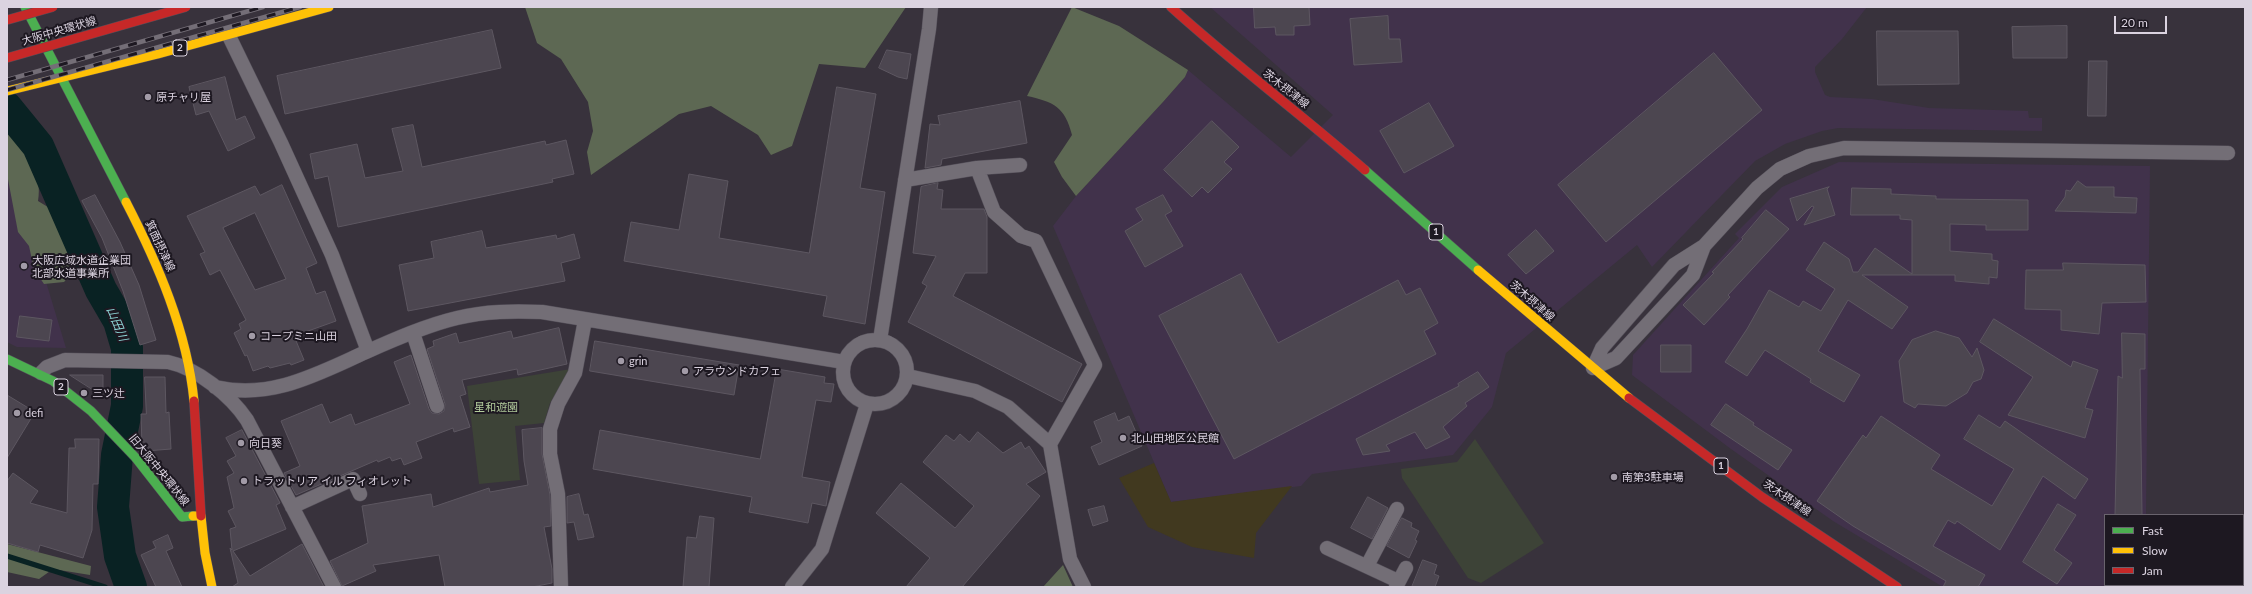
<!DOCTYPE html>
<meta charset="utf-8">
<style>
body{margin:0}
#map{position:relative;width:2252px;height:594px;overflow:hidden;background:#38323c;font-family:Lato,sans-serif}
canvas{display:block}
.frame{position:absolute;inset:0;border:8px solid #dbd3e0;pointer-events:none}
.legend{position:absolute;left:2104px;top:514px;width:140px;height:72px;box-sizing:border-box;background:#1d1821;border:1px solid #69636d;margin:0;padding:5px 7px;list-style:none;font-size:12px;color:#dbd3e0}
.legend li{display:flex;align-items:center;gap:8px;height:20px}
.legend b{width:20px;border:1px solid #69636d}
.scale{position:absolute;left:2114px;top:16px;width:53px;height:18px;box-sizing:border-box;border:2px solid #dbd3e0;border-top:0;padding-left:5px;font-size:12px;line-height:14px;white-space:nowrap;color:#dbd3e0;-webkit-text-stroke:3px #1d1821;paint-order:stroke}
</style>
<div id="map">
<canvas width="2252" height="594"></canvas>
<div class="frame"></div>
<ul class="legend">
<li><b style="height:5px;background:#4caf50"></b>Fast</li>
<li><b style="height:5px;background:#ffc107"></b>Slow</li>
<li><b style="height:5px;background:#c62828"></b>Jam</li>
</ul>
<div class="scale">20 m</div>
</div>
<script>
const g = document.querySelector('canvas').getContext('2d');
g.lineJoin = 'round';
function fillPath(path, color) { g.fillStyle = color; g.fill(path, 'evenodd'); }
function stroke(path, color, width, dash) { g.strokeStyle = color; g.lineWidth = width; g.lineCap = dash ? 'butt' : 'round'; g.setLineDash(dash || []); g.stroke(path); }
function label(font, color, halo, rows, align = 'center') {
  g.font = font + ' Lato,"Noto Sans JP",sans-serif'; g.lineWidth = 4; g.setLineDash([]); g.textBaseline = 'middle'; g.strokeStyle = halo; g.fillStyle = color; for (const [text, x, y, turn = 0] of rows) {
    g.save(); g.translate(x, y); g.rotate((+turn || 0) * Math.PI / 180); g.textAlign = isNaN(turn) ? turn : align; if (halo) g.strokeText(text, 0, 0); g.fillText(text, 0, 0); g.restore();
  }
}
fillPath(new Path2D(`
 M1210 7H1867L1842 39 1815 67V72L1825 95 1830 97 1872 99 1929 108 2028 111 2029 118H2042V131L1838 128 1822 131 1785 144 1755 161 1652 267 1637 245 1506 353 1492 407 1453 455 1312 474 1301 486 1171 502 1053 226 1076 196 1163 102 1185 77 1188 70 1291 157 1333 115Z
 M1839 162 2150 166 2146 515H2105V585H2145V587H1943L1833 521 1731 449 1632 375 1633 355 1739 238 1735 234 1782 187Z
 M7 169 18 189 66 348 17 347 7 342Z`), '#41324b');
fillPath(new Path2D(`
 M571 369 550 403 544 423 515 426 520 480 479 484 467 386Z
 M1475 439 1544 543 1481 583 1468 578 1402 478 1401 469 1457 462Z`), '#3d4337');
fillPath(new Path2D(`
 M525 7H906L865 68 819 64 792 146 771 155 758 135 711 106 679 114 591 175 587 152 593 131 588 102 561 59 537 43Z
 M1072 7 1119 26 1188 70 1185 77 1163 102 1076 196 1062 177 1054 162 1072 135C1065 107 1054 102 1027 96Z
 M7 129C27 146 43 174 38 201L61 215 68 232 65 241 79 266 64 282 44 284 34 269 29 246 18 232 7 174Z
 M7 544 91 566 90 575 53 569 39 579 7 572Z
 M1063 565 1073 587H1043Z`), '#5d6853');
fillPath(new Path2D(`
 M1154 463 1171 502 1292 486 1256 533 1254 558 1192 547 1148 527 1119 478Z`), '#41391f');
stroke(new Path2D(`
 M7 556 105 587`), '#092223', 5.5);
stroke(new Path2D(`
 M7 108 38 146 101 290 119 321 127 348V406L117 455 113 507 120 556 131 587`), '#092223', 32);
const building = new Path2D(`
 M1254 7H1309L1310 25 1294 26V35H1276L1275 27 1255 28Z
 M1388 16 1389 39H1400L1402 62 1354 65 1350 19Z
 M2067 26V58H2013L2012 27Z
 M492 30 501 68 285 114 277 76Z
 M1877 31H1958L1959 84 1878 85Z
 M887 50 911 54 907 79 898 77 879 68Z
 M1714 53 1762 110 1606 242 1558 185Z
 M2089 61H2107L2106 116H2088Z
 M225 77 236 120 245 116 255 138 228 151 209 111 196 115 189 87Z
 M837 87 876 94 860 188 885 192 865 324 823 316 827 296 624 261 631 222 679 230 689 174 728 181 719 238 809 253Z
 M1020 101 1027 143 942 159 941 165 925 168 930 124 940 125 938 116Z
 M1429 103 1454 146 1404 173 1380 131Z
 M1212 121 1239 147 1224 162 1232 169 1208 193 1202 187 1192 197 1164 170Z
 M413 125 422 167 545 141 546 145 566 140 574 174 552 179 553 182 338 227 328 176 315 179 310 154 357 144 365 178 403 171 392 129Z
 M2078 181 2086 187H2114V197L2137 198 2136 213 2055 211 2065 197 2066 190 2070 191Z
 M938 183 937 189 943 190 941 209H984L987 217V273H965L953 296 1082 364 1062 402 908 322 927 286 922 283 936 256 913 253 921 187Z
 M282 185 317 263 306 268 316 294 325 291 336 321 294 336 304 360 291 365 290 363 270 368 268 366 253 371 247 355 245 356 234 333 241 329 239 324 246 320 220 270 210 275 200 254 205 252 187 216 255 186 260 195ZM255 213 286 279 255 290 223 228Z
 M1829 187 1827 189 1835 215 1804 225 1814 207 1812 206 1797 221 1790 199Z
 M1852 188 1891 189V194L1936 196V199L2028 200V230H1986V225L1950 224V251L1992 254V260L1998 261 1997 278 1989 277V284L1955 281V275H1862L1908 307 1892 329 1848 300 1818 351 1860 375 1844 402 1810 382 1811 379 1765 350 1747 376 1725 362 1747 329 1769 290 1799 307 1803 301 1821 311 1835 289 1806 270 1824 242 1849 259 1853 272H1858L1875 248 1912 274V220L1900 219V215H1851Z
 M95 195 120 242 139 285 156 340 140 345 123 291 102 238 82 201Z
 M1163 195 1172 211 1165 215 1183 246 1145 267 1125 231 1143 220 1136 209Z
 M1766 210 1789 229 1728 295 1730 297 1704 325 1683 305 1714 273 1712 272 1743 239 1742 238Z
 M1536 230 1554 251 1526 274 1508 255Z
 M482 231 486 248 556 235 557 239 574 234 580 258 561 263 565 281 408 311 399 265 434 258 431 242Z
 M2063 263 2145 265 2146 302 2102 303 2099 334 2061 330V310L2025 309 2026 270H2063Z
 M1241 274 1278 343 1398 280 1406 295 1420 288 1438 323 1424 331 1436 354 1234 459 1159 316Z
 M20 316 52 320 49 341 17 337Z
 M1994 319 2071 367 2073 361 2098 370 2085 408 2093 410 2085 438 2008 415 2033 377 1980 342Z
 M559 328 567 364 518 375 517 369 462 380 466 394 460 396 470 427 454 432 453 428 416 442 422 458 404 465 401 458 392 461 390 457 378 462 377 460 296 495 284 473 300 466 281 421 322 404 330 423 351 414 355 425 410 404 394 362 411 355 429 409 432 413 439 414 444 411 445 404 427 349 434 346 433 341 456 333 459 343 511 331 513 338Z
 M1936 331 1959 338 1972 357 1977 348 1984 370 1981 379 1973 382 1967 393 1946 406 1918 404 1915 408 1904 402 1899 361 1912 340Z
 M2122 333 2145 334V369H2140L2142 515H2115L2118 376 2122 378Z
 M595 341 739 365 734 395 590 371Z
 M1661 345H1691V372H1661Z
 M777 369 825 377 824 383 834 384 831 402 816 400 802 477 830 482 826 506 812 503 808 523 749 512 752 497 593 469 600 430 760 459Z
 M1478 372 1489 387 1465 403 1467 406 1443 427 1450 437 1426 449 1415 432 1386 445 1390 451 1363 455 1356 439 1459 386 1458 384Z
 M70 375H103V396Z
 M145 377H165L166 413 169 412 171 449 146 451 142 446 141 414H146Z
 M7 395 35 412 7 458Z
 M1726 404 1754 423 1753 425 1792 450 1778 470 1711 425Z
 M1115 413 1118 421 1129 416 1142 446 1099 465 1091 447 1102 442 1094 422Z
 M1979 415 2000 428 2005 421 2088 479 2075 499 2043 476 2000 550 1957 521 1955 524 1948 520 1933 546 1985 575 1978 587H1943L1946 581 1853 526 1817 501 1863 435 1866 438 1881 416 1940 455 1931 469 1992 506 2014 469 1964 439Z
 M542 428V454L550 495 551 526 544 527 552 569V583L532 587H445L439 555 373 565 376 571 342 586 330 561 368 543 362 506 431 494 433 507 489 488 490 492 528 485 524 461 522 430Z
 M242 430 280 503 276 505 286 529 233 551 250 576 302 544 324 587H232L238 583 230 548 232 550 230 529 236 527 228 511 234 508 227 477 234 473 227 461 236 456 226 438Z
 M978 432 1003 453 1021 442 1025 449 1029 446 1046 472 1026 484 1040 496 962 587H906L930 558 876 513 901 483 955 528 974 506 923 462 946 435 954 441 960 434 969 442Z
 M75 439H99L98 484H93L92 530 83 558 40 545 38 552 7 543V481L13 473 38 491 30 503 67 513 69 448H75Z
 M579 494 584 515 588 514 594 537 578 540 574 522 567 523V497Z
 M1368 497 1388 508 1372 539 1351 528Z
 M2058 504 2076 515 2054 550 2072 563 2057 584 2023 562Z
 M1104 506 1108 521 1093 526 1088 510Z
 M700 516 714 518 709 587H683L687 537 696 538Z
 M1402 518 1412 523 1411 527 1419 531 1415 540 1417 541 1409 558 1387 546Z
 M168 535 173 548 166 551 182 587H156L141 555 156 548 153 542Z
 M1423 560 1437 565 1434 574 1439 576 1435 587H1412Z`);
fillPath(building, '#4c4650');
stroke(building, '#5d5761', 1);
const street = new Path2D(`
 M228 34 281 143 332 255 368 351
 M977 168 994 212 1021 236 1036 241 1095 365 1050 444
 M905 180 977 168 1020 165
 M413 333 437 406
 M843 372a32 32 0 1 1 64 0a32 32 0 1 1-64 0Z
 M880 340 929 29 931 7
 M1593 368 1602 348 1674 265 1704 246 1757 188 1780 169 1809 156 1844 148 2228 153
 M1593 368 1616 358 1693 275 1704 246
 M41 373 47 367 65 360 168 362C197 368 231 396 247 420L334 587
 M908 376 975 391 1008 407 1050 444 1070 559 1084 587
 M215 387C271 400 317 374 366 352 395 339 427 325 457 318 486 311 513 311 542 312L844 362
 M292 507 353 479 360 494
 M1327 548 1398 581
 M1367 566 1397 509
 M561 587 558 494 550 454V429L558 404 575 373 585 320
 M792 587 822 549 867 404
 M1396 587 1406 568`);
const fast = new Path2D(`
 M25 7 126 202
 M1365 170 1478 270
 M7 359 53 381 91 411 135 457 182 517 193 516`);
const slow = new Path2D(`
 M7 91 158 54 329 7
 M126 202C158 264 187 331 194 401
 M1478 270 1629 398
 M193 516H201L205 553 212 587`);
const jam = new Path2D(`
 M1171 7C1234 64 1302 115 1365 170
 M1629 398 1762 497 1897 587
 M194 401 201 516`);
stroke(street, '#544f59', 15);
stroke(fast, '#544f59', 10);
stroke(slow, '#544f59', 10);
stroke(jam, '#544f59', 10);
stroke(street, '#736e76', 14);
stroke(fast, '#4caf50', 9);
stroke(slow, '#ffc107', 9);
stroke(jam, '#c62828', 9);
const rail = new Path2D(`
 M7 80 263 7
 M7 90 300 7`);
stroke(rail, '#746e77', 4.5);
stroke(rail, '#1d1821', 3, [9]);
const jamBridge = new Path2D(`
 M7 20 53 7
 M7 58 186 7`);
stroke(jamBridge, '#544f59', 10, []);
stroke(jamBridge, '#c62828', 9);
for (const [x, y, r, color] of [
 [148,97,4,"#a29ba7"],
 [24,266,4,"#a29ba7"],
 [252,336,4,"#a29ba7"],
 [621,361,4,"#a29ba7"],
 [685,371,4,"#a29ba7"],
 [84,393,4,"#a29ba7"],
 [17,413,4,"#a29ba7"],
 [1123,438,4,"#a29ba7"],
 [241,443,4,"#a29ba7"],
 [1614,477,4,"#a29ba7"],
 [244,481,4,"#a29ba7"]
]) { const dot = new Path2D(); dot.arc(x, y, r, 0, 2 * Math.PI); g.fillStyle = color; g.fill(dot); stroke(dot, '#1d1821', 1.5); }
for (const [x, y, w] of [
 [180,48,14],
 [1436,232,14],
 [61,387,14],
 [1721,466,14]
]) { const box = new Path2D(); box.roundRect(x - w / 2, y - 8, w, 16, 3); g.fillStyle = '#1d1821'; g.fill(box); stroke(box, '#dbd3e0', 1); }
label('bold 10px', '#dbd3e0', null, [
 ["2",180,48],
 ["1",1436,232],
 ["2",61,387],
 ["1",1721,466]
]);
label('11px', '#dbd3e0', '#1d1821', [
 ["大阪中央環状線",59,31,-16],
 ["茨木摂津線",1286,89,38],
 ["箕面摂津線",160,246,65],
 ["茨木摂津線",1532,301,41],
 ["旧大阪中央環状線",159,470,51],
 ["茨木摂津線",1787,498,34]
]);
label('11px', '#dbd3e0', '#1d1821', [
 ["原チャリ屋",156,97],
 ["大阪広域水道企業団",32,260],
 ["北部水道事業所",32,273],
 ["コープミニ山田",260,336],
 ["grin",629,361],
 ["アラウンドカフェ",693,371],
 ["三ツ辻",92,393],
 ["defi",25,413],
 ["北山田地区公民館",1131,438],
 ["向日葵",249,443],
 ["南第3駐車場",1622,477],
 ["トラットリア イル フィオレット",252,481]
], 'left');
label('11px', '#b3cc9c', '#1d1821', [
 ["星和遊園",496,407]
]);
label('italic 12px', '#8dd5d6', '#1d1821', [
 ["山田川",117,324,67]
]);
</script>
